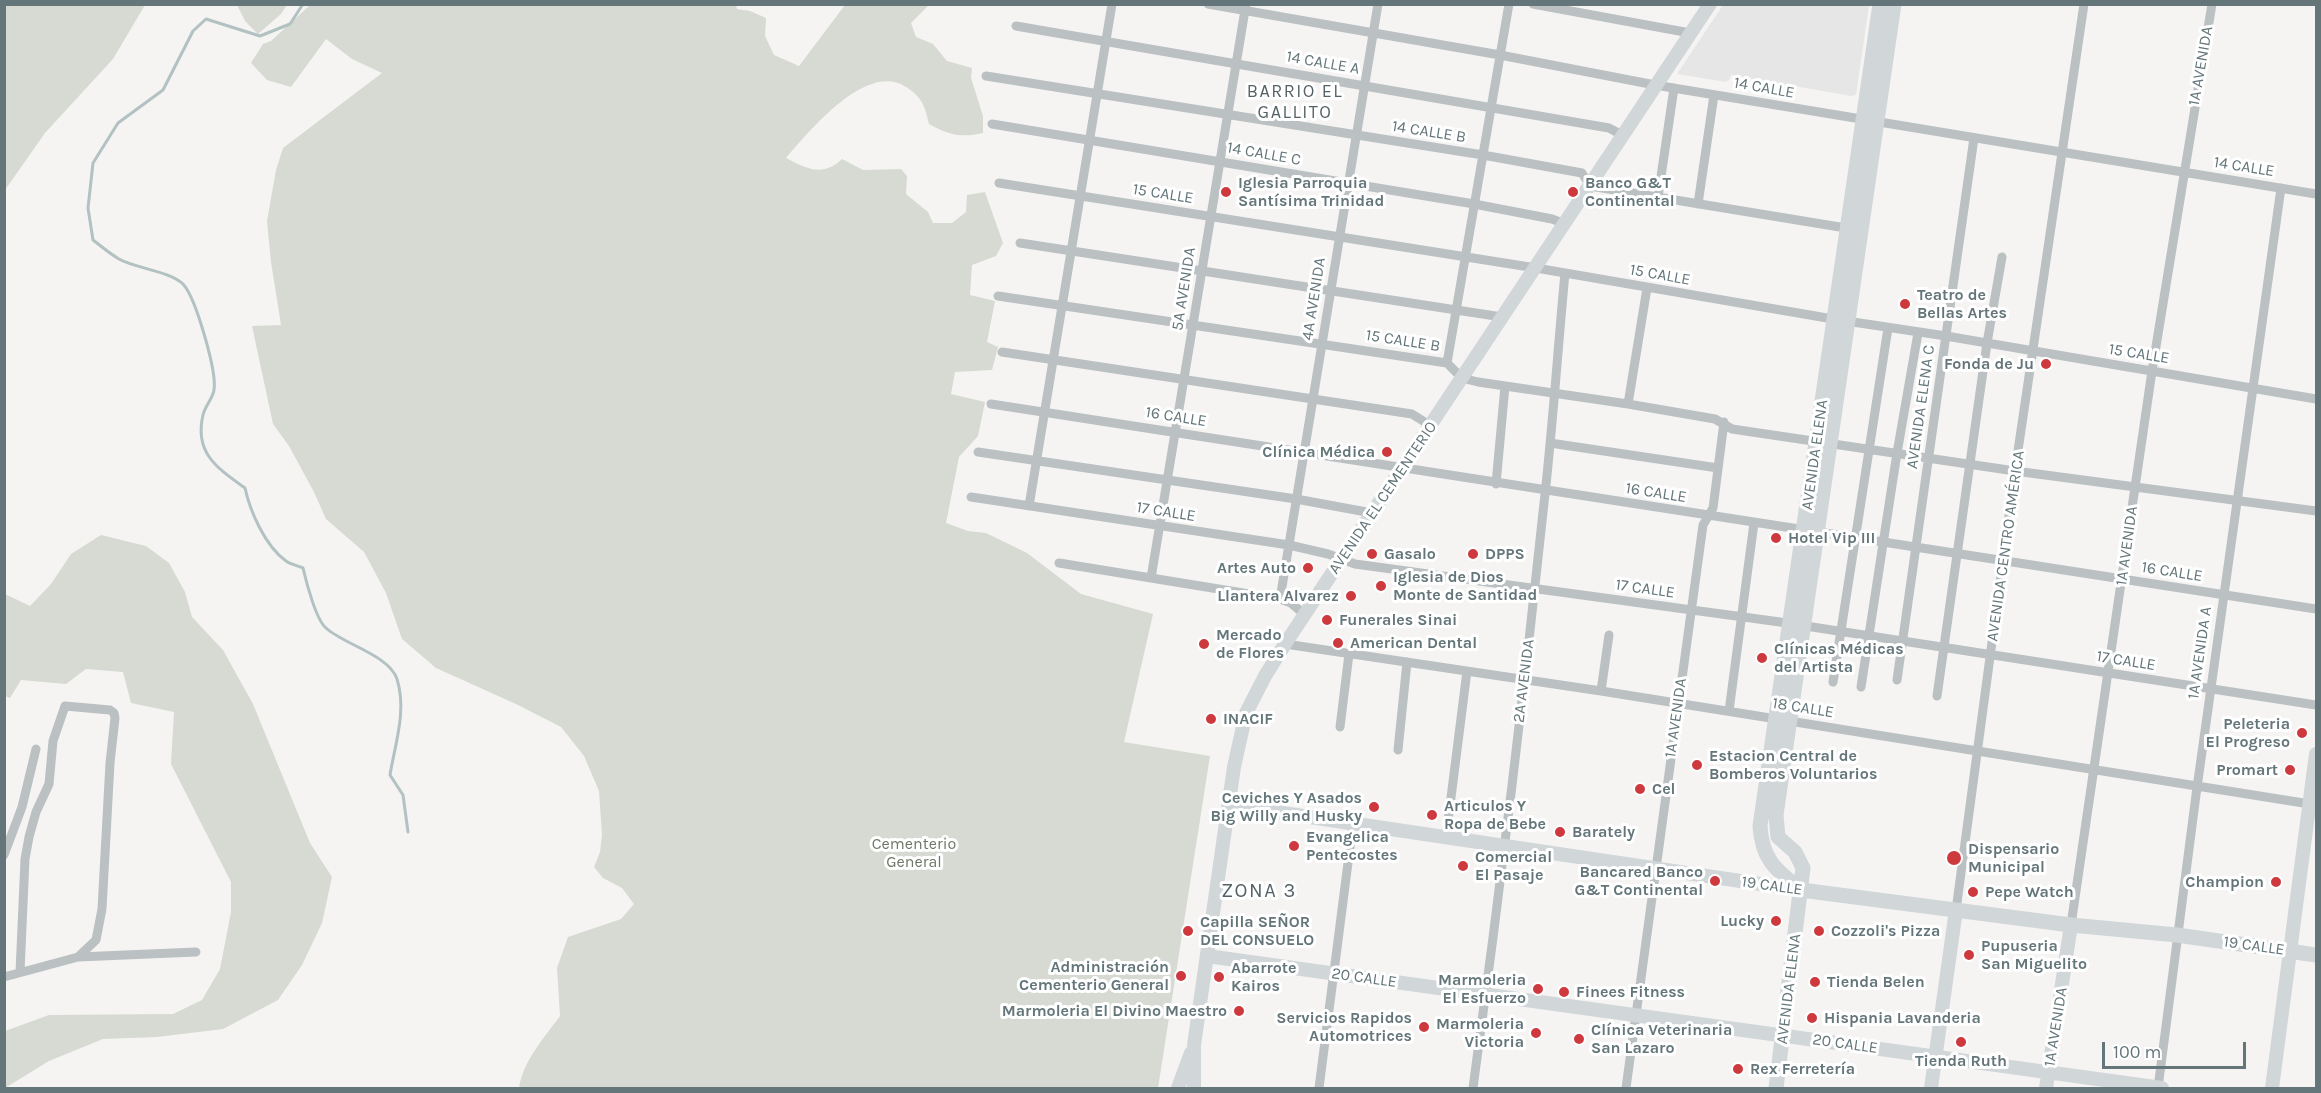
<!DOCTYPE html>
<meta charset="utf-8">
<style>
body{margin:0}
#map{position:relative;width:2321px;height:1093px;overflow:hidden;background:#f5f4f2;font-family:Karla,sans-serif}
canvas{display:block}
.frame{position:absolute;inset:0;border:6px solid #64767a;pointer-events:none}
.scale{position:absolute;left:2102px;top:1042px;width:144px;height:27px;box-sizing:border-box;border:3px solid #64767a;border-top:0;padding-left:8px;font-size:18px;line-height:21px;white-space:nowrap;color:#64767a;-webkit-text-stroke:4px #fff;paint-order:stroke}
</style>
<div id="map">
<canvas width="2321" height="1093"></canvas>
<div class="frame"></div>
<div class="scale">100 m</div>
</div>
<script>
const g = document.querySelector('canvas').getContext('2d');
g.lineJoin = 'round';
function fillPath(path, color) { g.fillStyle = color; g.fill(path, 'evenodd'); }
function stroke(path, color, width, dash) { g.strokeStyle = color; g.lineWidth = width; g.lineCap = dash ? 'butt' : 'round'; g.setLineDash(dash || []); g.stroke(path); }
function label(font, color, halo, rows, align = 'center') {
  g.font = font + ' Karla,sans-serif'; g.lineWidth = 6; g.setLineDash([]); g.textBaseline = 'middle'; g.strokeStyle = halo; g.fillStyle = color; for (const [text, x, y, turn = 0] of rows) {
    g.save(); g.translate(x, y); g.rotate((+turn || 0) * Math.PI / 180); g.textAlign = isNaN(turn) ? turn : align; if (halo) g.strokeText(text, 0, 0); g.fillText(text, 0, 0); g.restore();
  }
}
fillPath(new Path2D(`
 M1723 5H1869L1856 95 1851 96 1731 75 1729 80 1726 82 1677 74Z`), '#e6e6e6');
fillPath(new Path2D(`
 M5 4 145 5 113 59 45 133 5 190Z
 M237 5H287L281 14 258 34 245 21Z
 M310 5H736L737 9 750 11 766 18 765 36 774 55 799 66 845 5H929L911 23 916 37 933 44 947 61 972 68 971 78 983 116V133C961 138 949 135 929 124 925 106 922 97 906 87 866 61 809 132 786 158 807 169 823 177 842 159L863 170 901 169 907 176 906 194 928 212 933 223H952L966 212 967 195 985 192 1003 243 996 256 972 265 970 295 995 301 987 342 998 347 992 370 955 372 951 394 985 402 978 436 959 457 946 523 968 531 986 533 1027 553 1081 594 1153 614 1124 742 1210 756 1158 1088H519C523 1061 544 1038 560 1016L557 968 568 937 621 919 634 904 622 888 603 878 594 867 600 852 602 835 599 791 584 756 561 727 516 704 436 668 402 639 386 593 364 552 326 519 314 492 289 446 273 424 252 326 281 325 271 262 267 221 276 170 283 148 382 73 352 59 326 39 291 87 267 80 251 63 263 44 271 41Z
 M101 535 146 546 169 563 185 592 192 617 223 650 253 704 310 843 332 877 322 923 302 965 278 1000 223 1029 157 1037 103 1039 49 1061 5 1088V1031L49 1015 173 1014 202 1000 220 969 231 912V882L171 764 174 712 131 703 123 672 86 669 66 684 21 680 10 698 5 696V594L30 606 51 584 71 554Z`), '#d6dad2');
stroke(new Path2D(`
 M303 4 290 24 260 36 206 19 193 31 163 90 118 123 93 163 88 208 93 240C101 246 110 254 119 259 134 268 170 271 183 284 196 298 217 372 214 390 213 398 205 406 203 415 194 453 217 468 245 488 250 511 265 546 286 561 290 564 298 566 303 568 306 581 316 620 326 628 343 644 389 655 397 679 407 711 395 744 390 775L403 795 408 832`), '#b2c1c1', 3);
stroke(new Path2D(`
 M1208 4 1500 55 1655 85 2316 194
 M1533 4 1690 33
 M1016 26 1609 128 1622 135
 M986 76 1483 155 1582 173 1590 186 1852 229
 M992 124 1474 204 1552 219 1565 224
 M999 183 1536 268 1833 319 1946 336 2316 399
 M1658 197 1674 88
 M1698 204 1714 95
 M1020 243 1502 317
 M998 296 1447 363 1462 378 1478 382 1628 404 1715 419 1732 429 2015 471 2316 511
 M1002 352 1412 414 1431 426
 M1447 363 1509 4
 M991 404 2316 609
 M1628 404 1647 288
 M1550 443 1718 468
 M978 452 1296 499 1372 513
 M1496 484 1505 386
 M971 497 1289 545 1328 554 1355 564 1780 622 2316 705
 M1029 506 1112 4
 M1059 563 1280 599 1291 603 1305 615
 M1151 578 1246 4
 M1280 599 1378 4
 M1285 644 1601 691 2316 805
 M1897 680 1974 138
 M1833 682 1888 328
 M1861 687 1897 453 1918 333
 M1601 691 1609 635
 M1937 696 1987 343 2002 257
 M1729 711 1754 523
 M1340 727 1349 654
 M1398 750 1407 662
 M1446 837 1467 671
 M4 855 22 807 36 749
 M1956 910 2015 471 2084 4
 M2071 925 2152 371 2212 4
 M20 972 25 859 29 837 36 812 49 784 53 741 65 706 110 710 114 713 115 718 110 763 102 909 96 940 78 957
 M4 977 78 957 196 952
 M1319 1088 1353 824
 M1473 1088C1500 891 1524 693 1545 494 1553 421 1558 347 1565 273
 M1626 1088 1703 525 1713 508 1724 422
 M2158 1088 2196 795 2281 188`), '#bbc0c2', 9);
stroke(new Path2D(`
 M1229 805 1801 890
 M1207 956 2162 1088
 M1178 1088 1191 1053
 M1194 1088V1045L1234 767 1246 713 1265 676 1285 644 1710 4
 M1931 1088 1956 910
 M2046 1088 2071 925
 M2272 1088 2316 754`), '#d1d6d8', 14);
stroke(new Path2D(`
 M1801 890C1776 870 1762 860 1760 826L1880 4
 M1801 890 2071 925 2177 935 2316 955
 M1776 1088 1803 868 1795 852 1778 837 1776 815 1894 4`), '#d1d6d8', 15);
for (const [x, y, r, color] of [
 [1226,192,6,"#ce393e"],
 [1573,192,6,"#ce393e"],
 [1905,304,6,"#ce393e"],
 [2046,364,6,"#ce393e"],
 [1387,452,6,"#ce393e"],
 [1776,538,6,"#ce393e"],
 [1372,554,6,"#ce393e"],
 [1473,554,6,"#ce393e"],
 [1308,568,6,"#ce393e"],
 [1381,586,6,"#ce393e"],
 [1351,596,6,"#ce393e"],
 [1327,620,6,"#ce393e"],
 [1338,643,6,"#ce393e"],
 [1204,644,6,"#ce393e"],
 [1762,658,6,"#ce393e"],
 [1211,719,6,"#ce393e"],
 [2302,733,6,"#ce393e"],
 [1697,765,6,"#ce393e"],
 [2290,770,6,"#ce393e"],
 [1640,789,6,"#ce393e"],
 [1374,807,6,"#ce393e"],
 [1432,815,6,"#ce393e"],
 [1560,832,6,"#ce393e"],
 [1294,846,6,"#ce393e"],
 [1954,858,8,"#ce393e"],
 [1463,866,6,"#ce393e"],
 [1715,881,6,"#ce393e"],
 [2276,882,6,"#ce393e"],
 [1973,892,6,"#ce393e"],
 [1776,921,6,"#ce393e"],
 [1188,931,6,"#ce393e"],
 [1819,931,6,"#ce393e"],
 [1969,955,6,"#ce393e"],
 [1181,976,6,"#ce393e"],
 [1219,977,6,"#ce393e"],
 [1815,982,6,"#ce393e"],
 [1538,989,6,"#ce393e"],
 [1564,992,6,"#ce393e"],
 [1239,1011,6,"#ce393e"],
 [1812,1018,6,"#ce393e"],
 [1424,1027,6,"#ce393e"],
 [1536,1033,6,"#ce393e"],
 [1579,1039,6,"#ce393e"],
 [1961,1042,6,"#ce393e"],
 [1738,1069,6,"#ce393e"]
]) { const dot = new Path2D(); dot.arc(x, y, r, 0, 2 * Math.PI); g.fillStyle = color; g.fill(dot); stroke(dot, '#fff', 2); }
label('16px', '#64767a', '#fff', [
 ["14 CALLE A",1323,63,10],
 ["1A AVENIDA",2201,66,-80],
 ["14 CALLE",1764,88,10],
 ["14 CALLE B",1429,132,9],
 ["14 CALLE C",1264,154,10],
 ["14 CALLE",2244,167,9],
 ["15 CALLE",1163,194,9],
 ["15 CALLE",1660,275,10],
 ["5A AVENIDA",1184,289,-81],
 ["4A AVENIDA",1314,299,-81],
 ["15 CALLE B",1403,341,9],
 ["15 CALLE",2139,354,9],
 ["AVENIDA ELENA C",1921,407,-82],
 ["16 CALLE",1176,417,9],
 ["AVENIDA ELENA",1815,455,-82],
 ["16 CALLE",1656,493,9],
 ["AVENIDA EL CEMENTERIO",1383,498,-56],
 ["17 CALLE",1166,512,9],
 ["AVENIDA CENTRO AMÉRICA",2006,546,-82],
 ["1A AVENIDA",2127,546,-82],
 ["16 CALLE",2172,572,9],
 ["17 CALLE",1645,589,8],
 ["1A AVENIDA A",2200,653,-82],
 ["17 CALLE",2126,661,9],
 ["2A AVENIDA",1524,681,-83],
 ["18 CALLE",1803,708,9],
 ["1A AVENIDA",1676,718,-82],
 ["19 CALLE",1772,886,8],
 ["19 CALLE",2254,946,8],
 ["20 CALLE",1364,978,8],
 ["AVENIDA ELENA",1789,989,-83],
 ["1A AVENIDA",2056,1027,-81],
 ["20 CALLE",1845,1044,8]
]);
label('bold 16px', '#64767a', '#fff', [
 ["Iglesia Parroquia",1238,183],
 ["Santísima Trinidad",1238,201],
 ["Banco G&T",1585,183],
 ["Continental",1585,201],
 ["Teatro de",1917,295],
 ["Bellas Artes",1917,313],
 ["Fonda de Ju",2034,364,"right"],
 ["Clínica Médica",1375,452,"right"],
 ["Hotel Vip III",1788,538],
 ["Gasalo",1384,554],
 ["DPPS",1485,554],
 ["Artes Auto",1296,568,"right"],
 ["Iglesia de Dios",1393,577],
 ["Monte de Santidad",1393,595],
 ["Llantera Alvarez",1339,596,"right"],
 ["Funerales Sinai",1339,620],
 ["Mercado",1216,635],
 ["de Flores",1216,653],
 ["American Dental",1350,643],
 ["Clínicas Médicas",1774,649],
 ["del Artista",1774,667],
 ["INACIF",1223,719],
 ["Peleteria",2290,724,"right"],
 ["El Progreso",2290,742,"right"],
 ["Estacion Central de",1709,756],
 ["Bomberos Voluntarios",1709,774],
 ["Promart",2278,770,"right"],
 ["Cel",1652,789],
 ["Ceviches Y Asados",1362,798,"right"],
 ["Big Willy and Husky",1362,816,"right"],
 ["Articulos Y",1444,806],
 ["Ropa de Bebe",1444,824],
 ["Barately",1572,832],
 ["Evangelica",1306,837],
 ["Pentecostes",1306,855],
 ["Dispensario",1968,849],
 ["Municipal",1968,867],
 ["Comercial",1475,857],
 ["El Pasaje",1475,875],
 ["Bancared Banco",1703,872,"right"],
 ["G&T Continental",1703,890,"right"],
 ["Champion",2264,882,"right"],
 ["Pepe Watch",1985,892],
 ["Lucky",1764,921,"right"],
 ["Capilla SEÑOR",1200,922],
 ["DEL CONSUELO",1200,940],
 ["Cozzoli's Pizza",1831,931],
 ["Pupuseria",1981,946],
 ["San Miguelito",1981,964],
 ["Administración",1169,967,"right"],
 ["Cementerio General",1169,985,"right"],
 ["Abarrote",1231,968],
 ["Kairos",1231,986],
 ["Marmoleria",1526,980,"right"],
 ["El Esfuerzo",1526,998,"right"],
 ["Tienda Belen",1827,982],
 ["Finees Fitness",1576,992],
 ["Marmoleria El Divino Maestro",1227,1011,"right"],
 ["Servicios Rapidos",1412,1018,"right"],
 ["Automotrices",1412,1036,"right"],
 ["Hispania Lavanderia",1824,1018],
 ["Marmoleria",1524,1024,"right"],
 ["Victoria",1524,1042,"right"],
 ["Clínica Veterinaria",1591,1030],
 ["San Lazaro",1591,1048],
 ["Tienda Ruth",1961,1061,"center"],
 ["Rex Ferretería",1750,1069]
], 'left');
label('16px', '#6e7866', '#fff', [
 ["Cementerio",914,844],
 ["General",914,862]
]);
g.letterSpacing = '1.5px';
label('18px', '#556366', '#fff', [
 ["BARRIO EL",1295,92],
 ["GALLITO",1295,113]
]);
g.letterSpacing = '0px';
g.letterSpacing = '1.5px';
label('20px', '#556366', '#fff', [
 ["ZONA 3",1259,891]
]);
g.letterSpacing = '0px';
</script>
